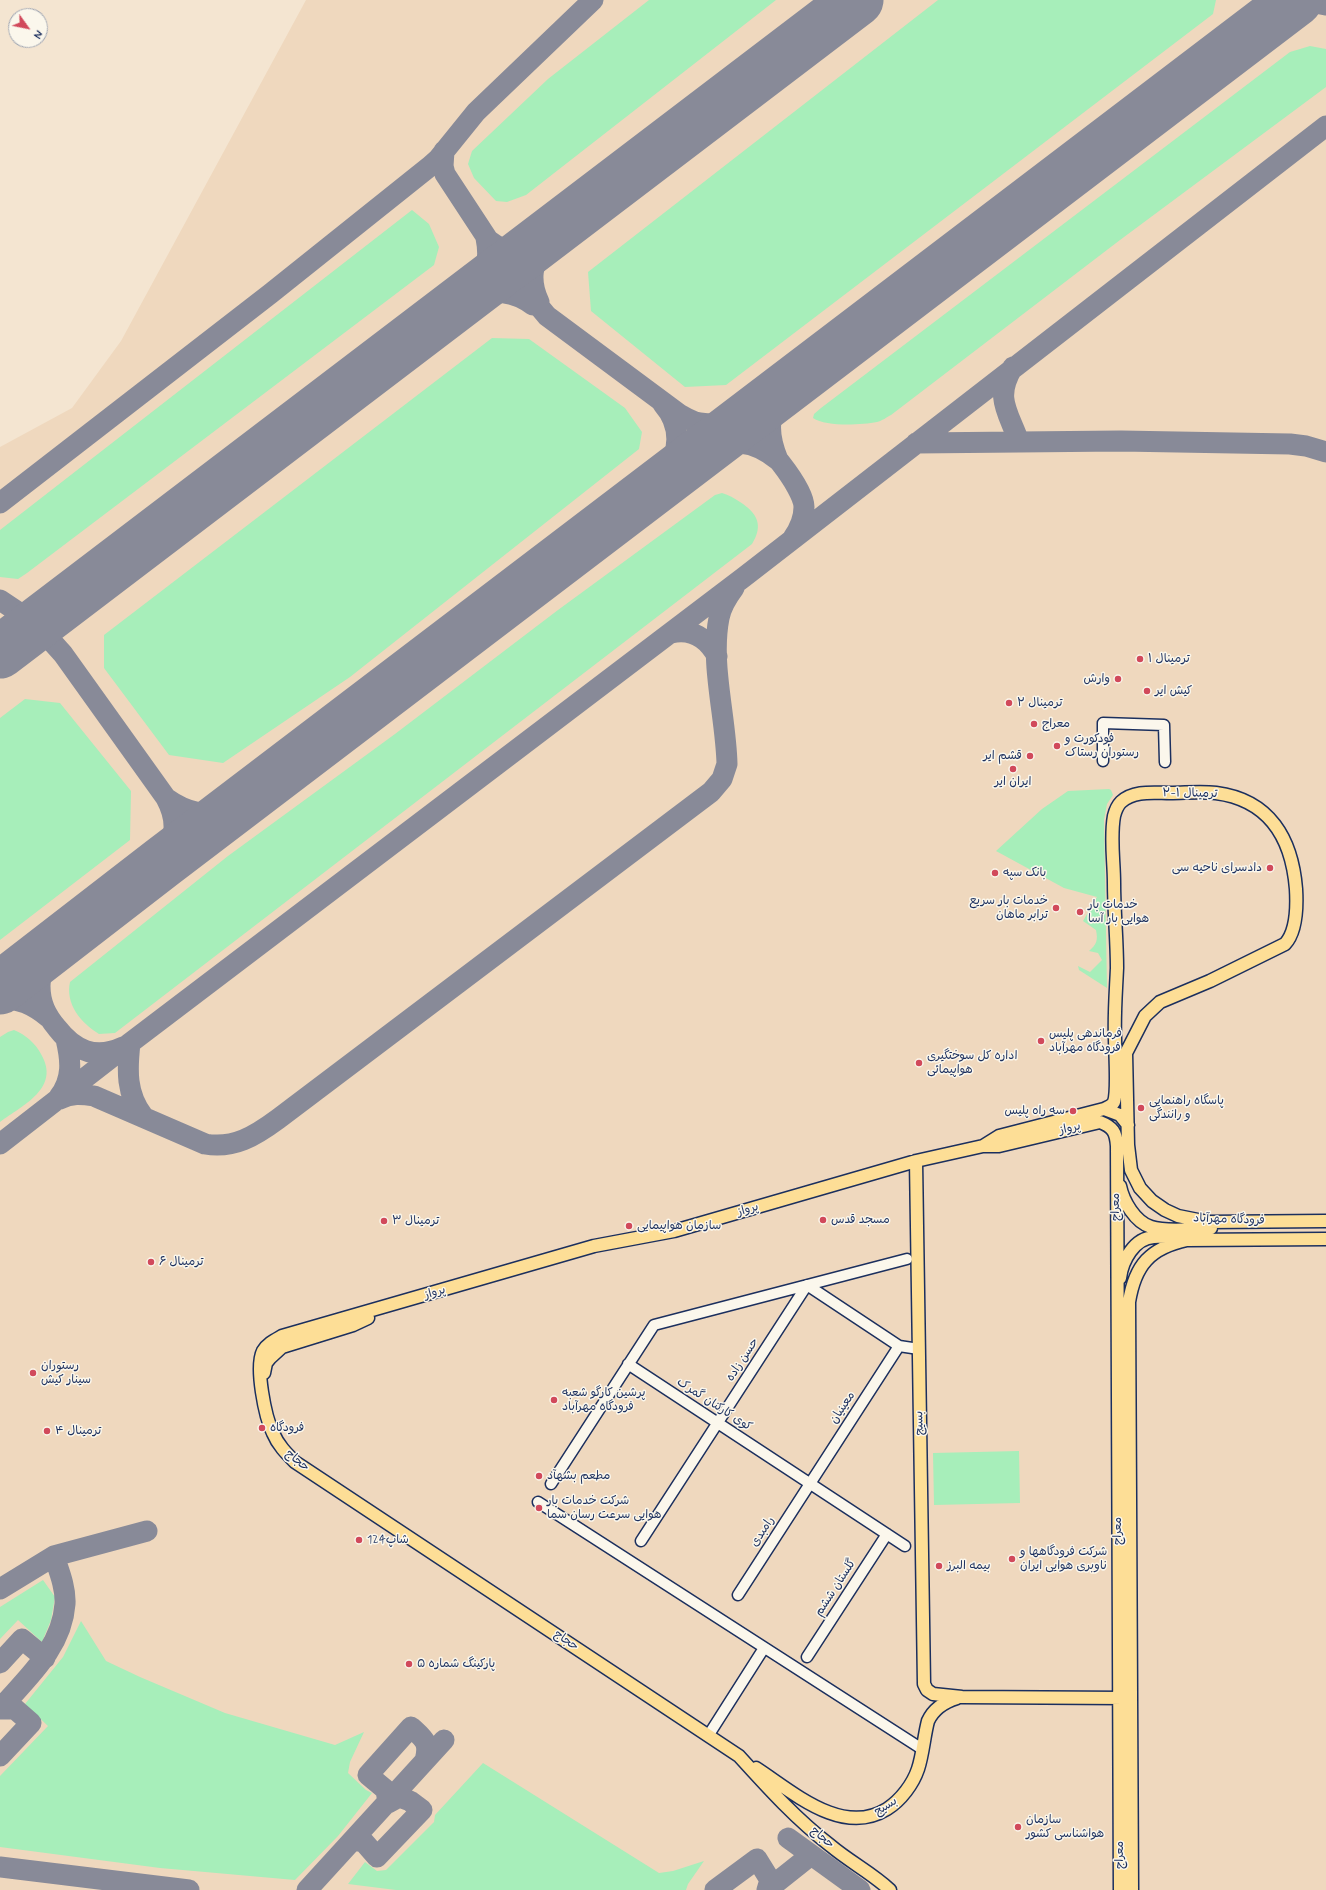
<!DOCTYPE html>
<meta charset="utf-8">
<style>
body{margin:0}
#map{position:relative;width:1326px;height:1890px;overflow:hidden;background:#f4e5d1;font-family:Mynerve,sans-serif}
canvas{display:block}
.north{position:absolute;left:8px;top:8px;width:40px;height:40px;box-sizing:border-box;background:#fbf7ec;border:1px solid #a1a7b3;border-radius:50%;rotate:123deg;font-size:11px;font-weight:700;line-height:16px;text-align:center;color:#1b2f5e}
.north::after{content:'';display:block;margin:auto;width:14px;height:18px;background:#d1495b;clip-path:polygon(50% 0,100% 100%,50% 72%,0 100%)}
</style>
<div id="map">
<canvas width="1326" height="1890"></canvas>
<div class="north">N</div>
</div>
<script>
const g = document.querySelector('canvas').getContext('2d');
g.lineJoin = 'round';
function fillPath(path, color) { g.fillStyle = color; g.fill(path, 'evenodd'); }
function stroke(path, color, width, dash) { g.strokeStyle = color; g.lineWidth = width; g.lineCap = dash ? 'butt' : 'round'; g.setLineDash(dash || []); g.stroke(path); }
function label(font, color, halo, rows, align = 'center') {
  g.font = font + ' Mynerve,"Playpen Sans Arabic",sans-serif'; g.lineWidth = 3; g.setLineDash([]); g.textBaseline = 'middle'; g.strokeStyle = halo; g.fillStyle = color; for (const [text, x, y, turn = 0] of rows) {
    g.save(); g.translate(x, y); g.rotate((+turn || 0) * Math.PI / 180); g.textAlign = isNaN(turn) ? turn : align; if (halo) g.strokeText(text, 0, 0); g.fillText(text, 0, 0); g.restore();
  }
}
fillPath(new Path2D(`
 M306 0H1326V1890H0V447L72 408 121 341Z`), '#efd8be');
fillPath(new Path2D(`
 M649 0H776L526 195 507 202 496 201 474 178 468 164 472 151 548 79Z
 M938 0H1216L1213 14 726 385 685 387 591 311 588 272Z
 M1310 46 1326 49V87L1120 240 891 415C887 417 882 421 877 422 861 425 826 427 813 418L814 414 821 408 1290 52Z
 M412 210 429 224 439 247 434 265 27 573 18 579 0 577V530Z
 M492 338 529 339 625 408 642 432 639 449 350 677 223 763 169 755 104 668V635Z
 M722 493C729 495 734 498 740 502 757 513 764 525 752 544L115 1033 99 1034C81 1023 65 1004 70 982L228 856 395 734 558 610 715 495Z
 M25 699 60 703 131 791 130 840 0 940V718Z
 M1109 789 1111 790 1113 795 1107 804 1104 820 1107 988 1079 970 1078 966 1090 972 1102 960 1098 953 1089 951C1097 944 1098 940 1096 930L1083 921 1097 897 1064 888 996 851 1042 809 1068 791Z
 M14 1030C26 1035 35 1043 41 1054 61 1088 23 1105 0 1122V1037L8 1032Z
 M1019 1451 1020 1503 934 1505 933 1453Z
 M43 1580 55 1597 51 1620 42 1642 18 1620 0 1639V1607Z
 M81 1621 106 1661 140 1677 225 1713 335 1745 364 1732 350 1762 348 1773 366 1790 372 1793 338 1836 295 1880 160 1868 0 1847V1776L48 1726 25 1704 63 1657Z
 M483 1763 659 1873 673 1871 704 1861 688 1884 686 1890H396L348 1884 365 1862 377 1871 386 1870 434 1822 435 1815Z`), '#a7eeba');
stroke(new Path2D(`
 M1278 14C1293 6 1308 1 1326 5
 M1247 37 1266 14 1271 0
 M444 151 443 166 445 174 506 267 547 316 679 414C684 417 690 420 695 422 711 426 728 423 744 429 762 435 804 488 804 507 804 519 800 528 793 538
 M471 294C495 291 513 290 533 305
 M471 294C485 274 491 263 486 238 499 249 512 255 529 249
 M539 302C527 277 535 262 544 238
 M1013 367C994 398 1008 411 1019 442
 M723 424 747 416 758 409
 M916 443 1121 441 1290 444 1306 446 1326 452
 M702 452C732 439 752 439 778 460 766 430 768 413 787 387
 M661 483C678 458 685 429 663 404
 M0 503 270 294 429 167 438 159 476 112 593 0
 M0 600 36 624 63 654 166 798C179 822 175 838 163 862
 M671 633C692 628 707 638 717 656
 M166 798C187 813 206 817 231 810
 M54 946C47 959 40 972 40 986 40 1003 46 1015 57 1028 74 1050 95 1060 123 1047
 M0 999C19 998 33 1005 48 1017
 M130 1043C127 1070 126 1094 143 1116
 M59 1097C73 1079 71 1060 66 1039
 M60 1099C71 1093 82 1094 94 1096L205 1144C234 1149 255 1136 278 1119L711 792 722 779 727 764C726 717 710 664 719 618 721 607 728 596 734 588
 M0 1144 130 1043 744 577 1326 126
 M0 1589 54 1556 147 1531
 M0 1663 22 1639 45 1658
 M0 1709C27 1678 62 1648 65 1604 66 1588 59 1571 54 1556
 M0 1756 31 1723 15 1709H0
 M788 1838 860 1890
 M353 1841H363L377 1857 422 1810 410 1801 399 1797 388 1803 386 1790 368 1775 411 1727C424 1739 430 1742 425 1761
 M0 1867 189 1890
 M307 1890 444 1740
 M715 1890 757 1859 770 1880 767 1890
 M767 1890 811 1855`), '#888a98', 21);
stroke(new Path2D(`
 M0 652 857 0
 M0 988 163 862 1296 0`), '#888a98', 53);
const minor = new Path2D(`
 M1103 761V723L1164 725 1165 762
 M628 1364 905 1546
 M551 1484 654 1325 907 1259
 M538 1502 922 1749
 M641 1541 807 1285 899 1346 919 1349
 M738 1595 899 1346
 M807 1657 887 1534
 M708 1736 764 1648`);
const major = new Path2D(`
 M1104 1109C1108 1107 1112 1106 1114 1102 1118 1091 1115 1052 1115 1038 1114 1015 1116 991 1117 968 1117 940 1114 911 1114 883 1114 861 1110 838 1114 816 1115 812 1118 805 1121 802 1134 790 1154 793 1170 793 1185 793 1201 791 1216 793 1270 800 1292 839 1296 889 1297 906 1297 931 1285 944L1210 981 1160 1002 1145 1016 1126 1053 1128 1145 1131 1170 1140 1188 1152 1201 1165 1210 1178 1216 1208 1222 1326 1221
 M983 1146 999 1136 1104 1109 1120 1115 1128 1125
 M916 1161 924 1684 927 1690 933 1694 962 1697 1125 1698
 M1120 1186C1123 1201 1135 1222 1151 1227 1166 1232 1195 1229 1211 1228
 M1120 1278C1122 1261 1134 1238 1154 1237 1163 1236 1173 1238 1182 1239
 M264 1373 266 1363 270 1358 282 1347 353 1325 368 1318
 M756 1768C793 1792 842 1837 887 1809 901 1800 913 1784 918 1769 923 1754 924 1736 928 1721 934 1708 944 1702 957 1698
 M890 1890C872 1873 850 1862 831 1846 797 1820 768 1788 739 1756L295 1462C286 1453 278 1445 273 1433 265 1417 255 1367 263 1351 267 1344 275 1340 282 1336L594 1246 674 1231 916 1161 983 1146H999L1100 1122C1113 1127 1116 1132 1117 1146L1120 1890
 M1132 1890 1129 1302C1135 1265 1150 1248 1187 1240L1326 1239`);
stroke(minor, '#1b2f5e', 13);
stroke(major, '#1b2f5e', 15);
stroke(minor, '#fbf7ec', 10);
stroke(major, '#fdde96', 12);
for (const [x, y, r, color] of [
 [1140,659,4,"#d1495b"],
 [1118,679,4,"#d1495b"],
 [1147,691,4,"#d1495b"],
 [1009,703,4,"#d1495b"],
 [1034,724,4,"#d1495b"],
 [1057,746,4,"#d1495b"],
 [1030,756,4,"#d1495b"],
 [1013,769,4,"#d1495b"],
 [1270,868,4,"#d1495b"],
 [995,873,4,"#d1495b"],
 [1056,908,4,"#d1495b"],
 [1080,912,4,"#d1495b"],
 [1041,1041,4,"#d1495b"],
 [919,1063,4,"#d1495b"],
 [1141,1108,4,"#d1495b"],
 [1073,1111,4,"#d1495b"],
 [823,1220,4,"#d1495b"],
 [384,1221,4,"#d1495b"],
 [629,1226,4,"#d1495b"],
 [151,1262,4,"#d1495b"],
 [33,1373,4,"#d1495b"],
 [554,1400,4,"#d1495b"],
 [262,1428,4,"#d1495b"],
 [47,1431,4,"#d1495b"],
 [539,1476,4,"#d1495b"],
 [539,1508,4,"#d1495b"],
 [359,1540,4,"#d1495b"],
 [1012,1559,4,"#d1495b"],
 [939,1566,4,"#d1495b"],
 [409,1664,4,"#d1495b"],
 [1018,1827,4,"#d1495b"]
]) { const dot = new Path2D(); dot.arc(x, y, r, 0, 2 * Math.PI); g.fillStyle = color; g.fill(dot); stroke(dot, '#fbf7ec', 1.5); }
label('12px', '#1b2f5e', '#fbf7ec', [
 ["ترمینال ۱",1148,659],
 ["وارش",1110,679,"right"],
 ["کیش ایر",1155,691],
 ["ترمینال ۲",1017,703],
 ["معراج",1042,724],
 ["فودکورت و",1065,739],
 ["رستوران رستاک",1065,753],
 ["قشم ایر",1022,756,"right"],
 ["ایران ایر",1013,782,"center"],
 ["دادسرای ناحیه سی",1262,868,"right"],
 ["بانک سپه",1003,873],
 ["خدمات بار سریع",1048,901,"right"],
 ["ترابر ماهان",1048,915,"right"],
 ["خدمات بار",1088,905],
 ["هوایی بار آسا",1088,919],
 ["فرماندهی پلیس",1049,1034],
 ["فرودگاه مهرآباد",1049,1048],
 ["اداره کل سوختگیری",927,1056],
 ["هواپیمائی",927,1070],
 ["پاسگاه راهنمایی",1149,1101],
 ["و رانندگی",1149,1115],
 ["سه راه پلیس",1065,1111,"right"],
 ["مسجد قدس",831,1220],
 ["ترمینال ۳",392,1221],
 ["سازمان هواپیمایی",637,1226],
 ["ترمینال ۶",159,1262],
 ["رستوران",41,1366],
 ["سینار کیش",41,1380],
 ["پرشین کارگو شعبه",562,1393],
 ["فرودگاه مهرآباد",562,1407],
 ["فرودگاه",270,1428],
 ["ترمینال ۴",55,1431],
 ["مطعم بشهآد",547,1476],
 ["شرکت خدمات بار",547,1501],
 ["هوایی سرعت رسان سما",547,1515],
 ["124شاپ",367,1540],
 ["شرکت فرودگاهها و",1020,1552],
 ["ناوبری هوایی ایران",1020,1566],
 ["بیمه البرز",947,1566],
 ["پارکینگ شماره ۵",417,1664],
 ["سازمان",1026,1820],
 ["هواشناسی کشور",1026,1834]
], 'left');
label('12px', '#1b2f5e', '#fbf7ec', [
 ["ترمینال ۱-۲",1190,794,1],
 ["پرواز",1070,1129,-13],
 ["معراج",1116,1207,-90],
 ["پرواز",748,1210,-16],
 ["فرودگاه مهرآباد",1229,1220,2],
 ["پرواز",435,1293,-16],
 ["حسن زاده",743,1360,-57],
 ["کوی کارکنان گمرک",714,1405,33],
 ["معینیان",843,1408,-57],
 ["بسیج",920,1423,-91],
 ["حجاج",297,1461,39],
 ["معراج",1118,1531,-90],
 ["رامبدی",763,1532,-57],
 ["گلستان ششم",836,1588,-57],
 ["حجاج",566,1641,34],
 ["بسیج",886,1807,-32],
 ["حجاج",822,1838,40],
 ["معراج",1120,1855,-90]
]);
</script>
